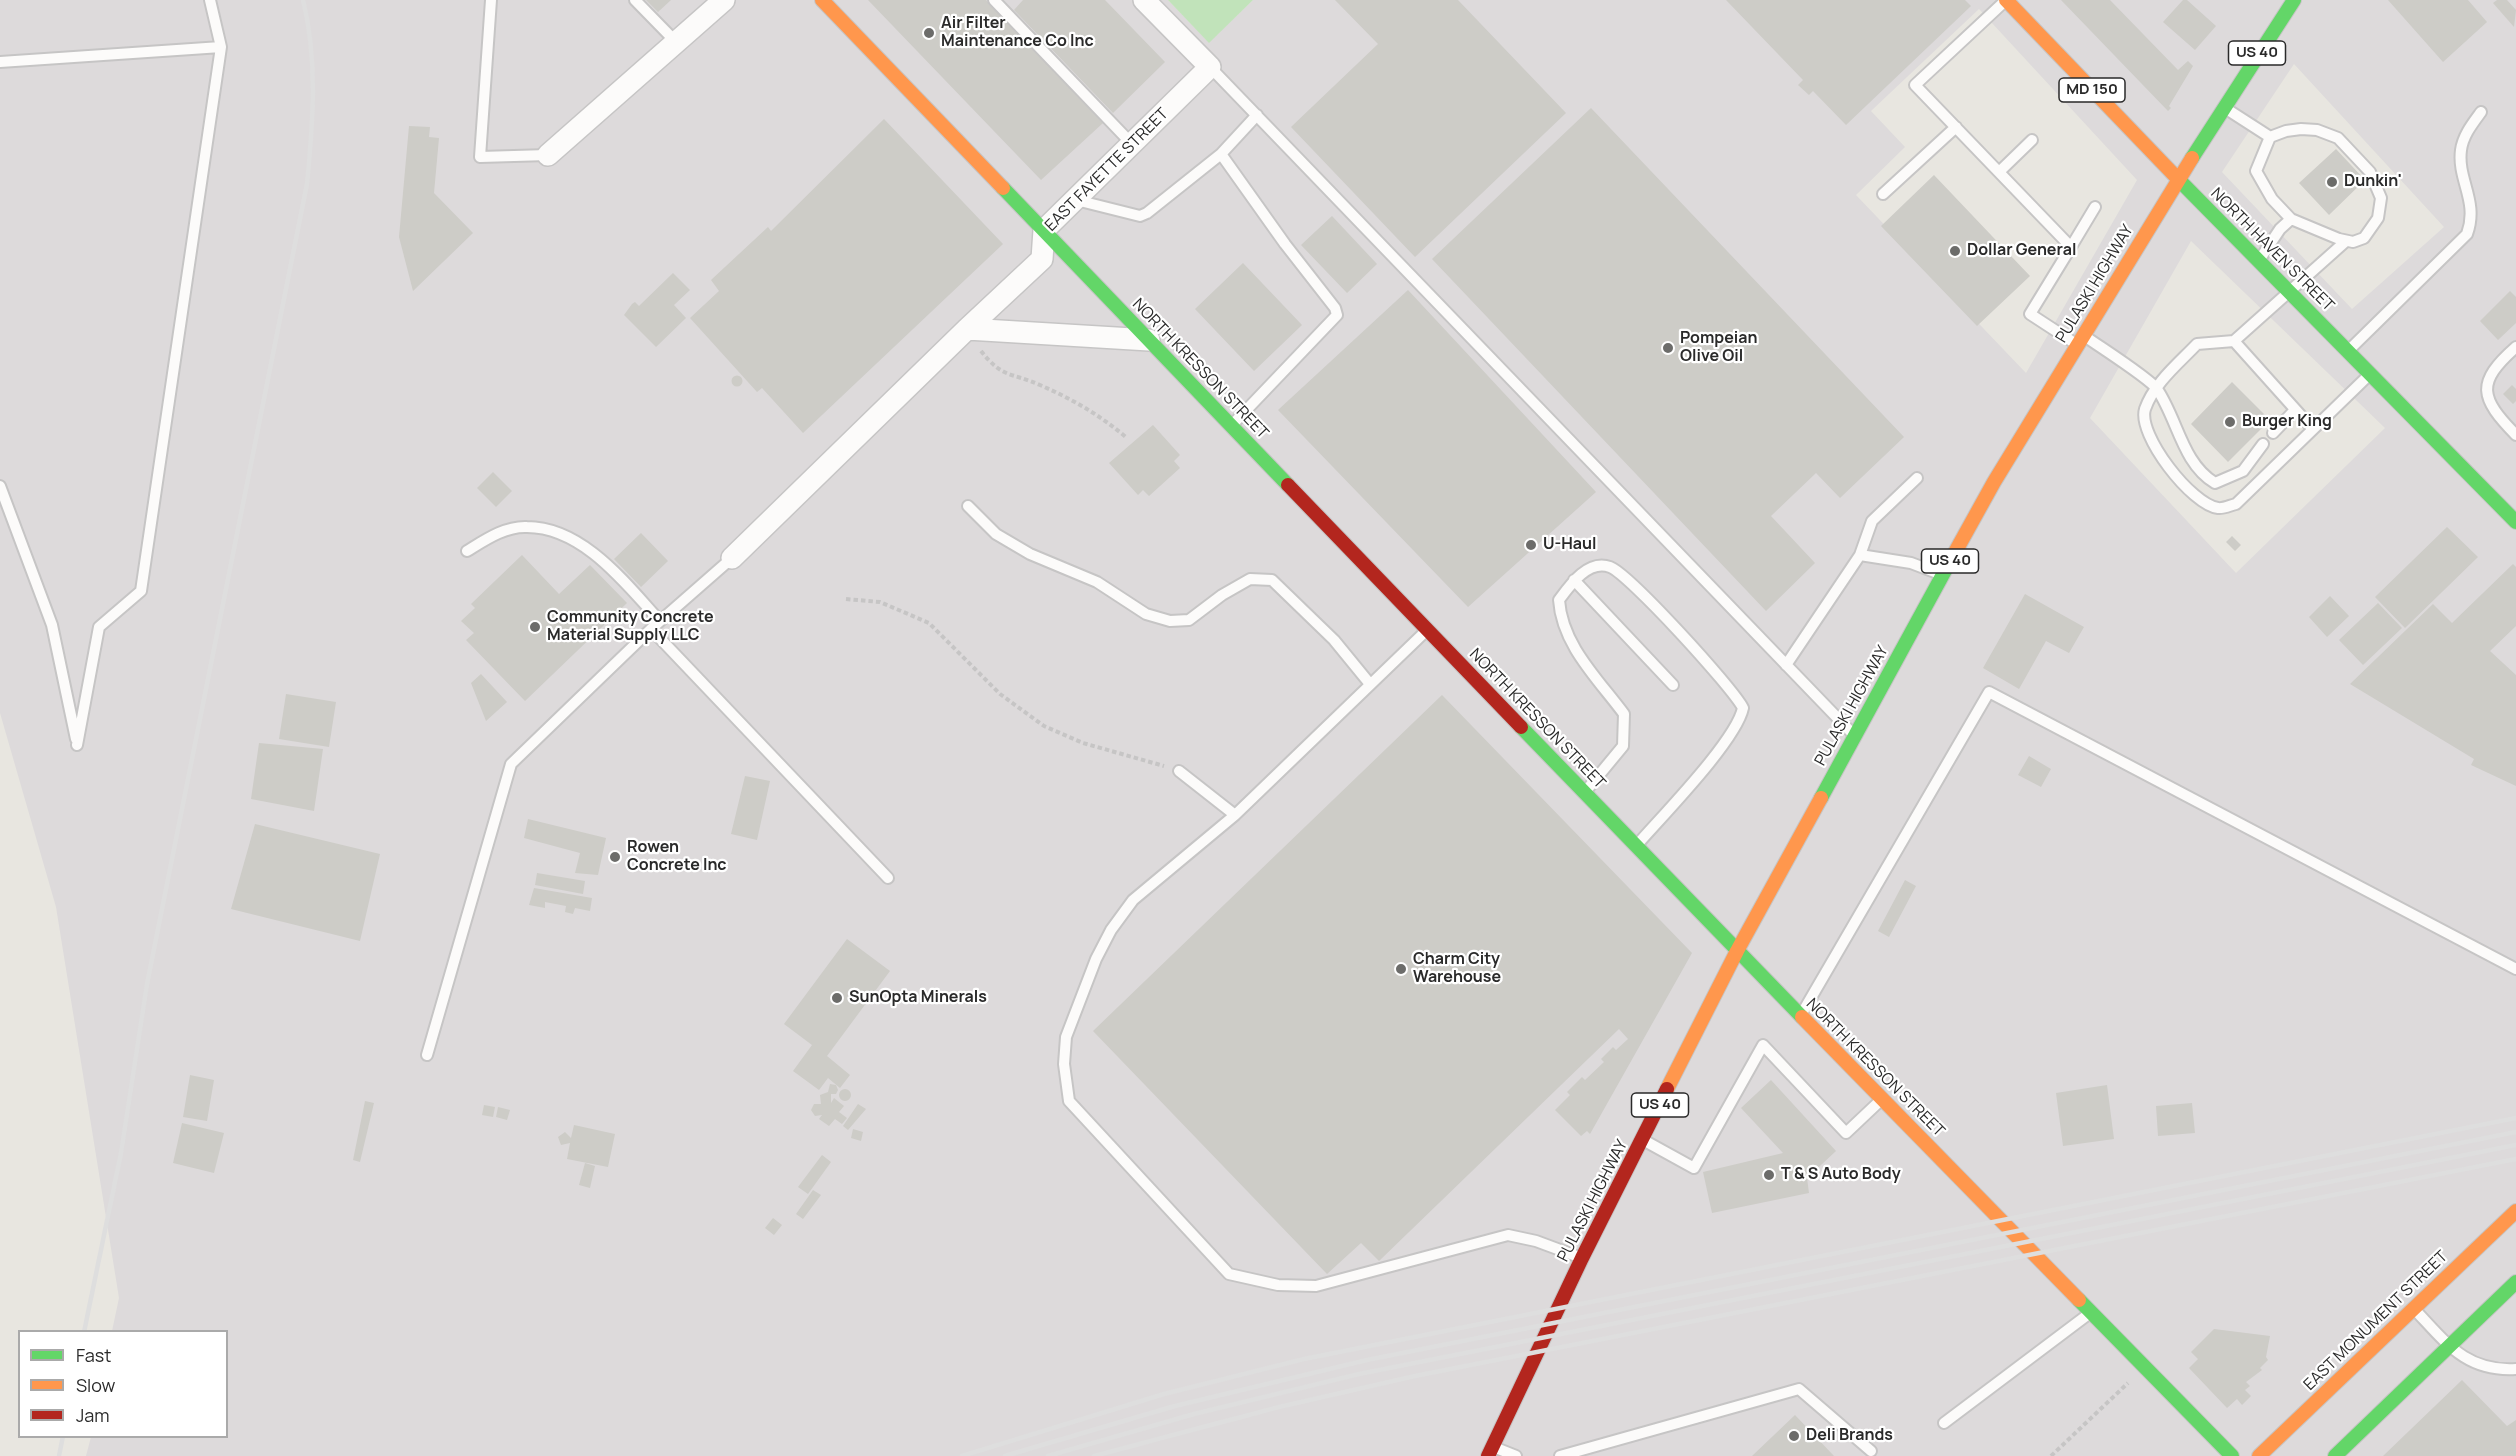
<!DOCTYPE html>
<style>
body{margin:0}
#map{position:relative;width:2516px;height:1456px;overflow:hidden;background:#e8e6e0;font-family:Manrope,sans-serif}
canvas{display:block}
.legend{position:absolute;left:18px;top:1330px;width:210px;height:108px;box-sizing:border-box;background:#fff;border:2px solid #aaa;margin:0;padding:8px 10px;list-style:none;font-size:18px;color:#2a2a2a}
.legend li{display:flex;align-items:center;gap:12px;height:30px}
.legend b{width:30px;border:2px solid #aaa}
</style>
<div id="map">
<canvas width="2516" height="1456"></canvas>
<ul class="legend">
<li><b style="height:8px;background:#63d668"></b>Fast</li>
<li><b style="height:8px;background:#ff974d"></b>Slow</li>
<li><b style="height:8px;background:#b3261e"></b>Jam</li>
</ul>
</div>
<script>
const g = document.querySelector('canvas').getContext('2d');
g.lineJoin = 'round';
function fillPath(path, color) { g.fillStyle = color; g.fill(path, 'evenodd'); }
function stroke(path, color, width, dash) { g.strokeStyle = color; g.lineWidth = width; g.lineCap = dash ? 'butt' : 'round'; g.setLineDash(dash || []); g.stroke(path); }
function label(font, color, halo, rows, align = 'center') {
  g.font = font + ' Manrope,sans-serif'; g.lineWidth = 4.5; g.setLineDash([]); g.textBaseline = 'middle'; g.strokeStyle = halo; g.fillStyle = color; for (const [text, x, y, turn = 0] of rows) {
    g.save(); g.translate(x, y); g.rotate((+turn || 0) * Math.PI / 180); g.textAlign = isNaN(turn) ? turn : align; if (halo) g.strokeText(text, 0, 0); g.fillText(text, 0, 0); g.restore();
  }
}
fillPath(new Path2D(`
 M0 0H1168L1209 42 1253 0H2516V1456H86L91 1437 226 1436V1332L112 1331 119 1298 56 907 0 713ZM1979 9 2137 180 2026 373 1856 195 1905 147 1871 111ZM2294 64 2444 227 2352 309 2222 172ZM2191 241 2385 428 2236 573 2090 418Z`), '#dddadb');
fillPath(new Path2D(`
 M1168 0H1253L1209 43Z`), '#c1e3ba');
fillPath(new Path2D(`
 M646 0H671L658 12Z
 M868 0H986L1103 123 1041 180Z
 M1023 0H1105L1165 62 1113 113 1014 10Z
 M1335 0H1458L1566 113 1415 257 1291 127 1378 44Z
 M1726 0H1965L1971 6 1846 125 1813 91 1809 95 1798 85 1803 80Z
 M2061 0H2110L2178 70 2188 61 2193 66 2169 106 2171 108 2168 111Z
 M2183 0H2187L2216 26 2195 50 2163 22Z
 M2388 0H2468L2487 22 2443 62Z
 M2497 0H2507L2516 10 2514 27 2493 3Z
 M1591 108 1904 437 1840 498 1816 473 1771 516 1815 563 1766 611 1432 259Z
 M884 119 1003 244 803 433 762 388 757 392 690 318 719 291 711 280 768 227 771 231Z
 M409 126 430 127 429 137 439 138 434 193 473 233 413 291 399 237Z
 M2336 149 2365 180 2329 215 2299 183Z
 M1934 175 2030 276 1977 326 1881 226Z
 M1332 216 1377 264 1347 293 1301 245Z
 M1243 263 1302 325 1254 371 1195 309Z
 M673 273 690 290 674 305 686 318 656 347 624 315 632 304 635 302 639 306Z
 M1408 290 1596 492 1468 607 1278 410Z
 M2510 291 2516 297V323L2498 340 2480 321Z
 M731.5 381a5.5 5.5 0 1 1 11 0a5.5 5.5 0 1 1-11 0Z
 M2232 382 2270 420 2228 462 2191 424Z
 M2512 385 2516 389V401L2513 404 2503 394Z
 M1153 425 1180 455 1174 461 1180 468 1149 496 1143 490 1138 495 1109 463Z
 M493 472 512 491 496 507 477 488Z
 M2447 527 2478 557 2405 628 2375 597Z
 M641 533 668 561 641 587 614 559Z
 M2232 536 2241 545 2235 551 2226 542Z
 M522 555 559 594 590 565 627 603 525 701 466 640 474 633 461 621 475 608 471 604Z
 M2513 564 2516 567V626L2490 651 2516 675V786L2471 765 2474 759 2350 684 2433 604 2452 623Z
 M2025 594 2084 627 2069 653 2046 641 2019 689 1983 668Z
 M2330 596 2349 616 2327 637 2309 617Z
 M2378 603 2402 628 2363 665 2339 640Z
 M481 674 507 702 486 721 471 683Z
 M286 694 336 702 329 747 279 739Z
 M1442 695 1692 953 1590 1134 1587 1131 1581 1136 1555 1110 1570 1095 1567 1092 1582 1077 1585 1080 1604 1062 1601 1059 1613 1047 1616 1050 1628 1039 1619 1029 1379 1261 1361 1243 1327 1274 1093 1031Z
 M259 743 323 749 314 811 251 799Z
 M2029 756 2051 769 2041 787 2018 775Z
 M745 776 770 781 757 840 731 834Z
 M528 819 606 838 598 875 575 873 580 853 524 838Z
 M255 824 380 854 360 941 231 909Z
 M537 873 585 881 583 894 535 885Z
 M1905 880 1916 886 1889 937 1878 931Z
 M534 888 592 898 590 911 575 908 573 914 565 912 566 906 545 902V908L529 905Z
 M847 939 890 971 827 1056 850 1075 840 1088 828 1078 819 1090 793 1071 812 1045 784 1024Z
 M190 1075 214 1080 207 1121 183 1117Z
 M1771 1080 1836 1151 1807 1178 1809 1193 1712 1213 1703 1172 1783 1153 1741 1108Z
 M830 1084 836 1085 838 1090 836 1094H831V1103L834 1098 844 1106 839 1112 847 1118 842 1124 835 1119 829 1126 819 1119 822 1115 815 1116 811 1110 814 1104H821L820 1095 828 1092Z
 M2107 1085 2114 1139 2063 1146 2056 1093Z
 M839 1095a6 6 0 1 1 12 0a6 6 0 1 1-12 0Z
 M365 1101 374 1103 360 1162 353 1160Z
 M2192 1103 2195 1133 2158 1136 2156 1106Z
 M858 1104 866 1109 848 1130 843 1126Z
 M484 1105 495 1107 493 1117 482 1115Z
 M498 1107 510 1110 507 1120 496 1117Z
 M182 1123 224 1133 214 1173 173 1163Z
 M574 1125 615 1134 608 1167 567 1159 570 1143 561 1145 558 1137 565 1132 571 1138Z
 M853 1129 863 1132 861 1141 851 1138Z
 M822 1155 831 1162 808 1194 798 1187Z
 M585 1163 595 1166 590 1188 579 1185Z
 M813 1190 821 1195 803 1219 796 1214Z
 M773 1218 782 1225 774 1235 765 1228Z
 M2214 1329 2270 1336 2266 1357 2268 1360 2260 1368 2262 1370 2246 1382 2250 1386 2245 1390 2251 1396 2242 1405 2237 1399 2227 1408 2189 1368 2198 1359 2191 1352Z
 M2462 1380 2507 1426 2516 1420V1456H2383Z
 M1795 1415 1834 1456H1752Z`), '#cdccc7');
const lane = new Path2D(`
 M491 0 480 157 548 155
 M635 0 676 42
 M994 0 1132 144
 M2004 2 1915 85 2071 247 2030 314 2076 344
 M0 62 221 47
 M1210 67 1851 732
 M2225 108 2270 137
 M2301 129 2317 130 2338 138 2370 172 2381 198 2378 218 2364 238 2353 242 2339 239 2291 219 2272 199 2256 171 2270 137 2286 131Z
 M1999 172 2032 140
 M1883 194 1956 127
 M1076 200 1140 216 1147 213 1221 154
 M2346 241 2234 341 2197 344C2179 363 2154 383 2145 409 2137 435 2192 505 2218 508 2223 509 2231 505 2236 504L2370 374
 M2071 247 2095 207
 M2260 259 2280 229 2291 219
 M2086 337C2100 347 2149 378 2157 389 2178 420 2182 463 2215 483L2243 471 2263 444
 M2234 341 2312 428
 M2516 347C2475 383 2480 398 2516 435
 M2348 351 2467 234C2479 201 2457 180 2461 150 2463 135 2473 123 2481 112
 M1232 425 1337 315 1335 308 1285 244 1221 154 1257 115
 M2273 433 2295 410
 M0 486 52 625 76 739
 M968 506 996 534 1030 554 1097 582 1146 614 1170 621 1189 620 1222 595 1250 579 1272 580 1334 640 1370 684
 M467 551C485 540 505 526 527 527 583 527 626 584 660 621
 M1860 555 1911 563 1940 574
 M1574 580 1673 685
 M651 629 888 878
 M1427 630 1235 815 1133 900 1111 930 1096 959 1066 1037 1064 1064 1069 1101 1229 1274 1278 1285 1316 1286 1508 1235 1536 1241 1579 1257
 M1786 665 1860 555 1872 521 1917 478
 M77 745 99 627 141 591 221 47 210 0
 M1179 771 1235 815
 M1585 792 1623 746 1624 714C1598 679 1562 645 1559 600 1570 585 1588 559 1610 567 1629 574 1732 687 1743 708 1736 741 1662 816 1636 846
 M1801 1015 1989 692 2516 969
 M427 1055 511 764 651 629 732 558
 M1645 1141 1694 1168 1763 1045 1846 1133 1882 1099
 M2416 1311C2447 1344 2467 1372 2516 1369
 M1944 1423 2090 1313
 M1496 1448 1516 1456
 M1560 1456 1799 1389 1871 1451`);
const street = new Path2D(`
 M548 155 724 0
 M967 329 1149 340
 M732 558 967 329 1042 259 1044 230 1210 67 1144 0`);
const fast = new Path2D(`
 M2192 158 2294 0
 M2178 179 2516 522
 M1003 188 1288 485
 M1521 727 1802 1017
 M1821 798 1953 556
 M2079 1300 2232 1456
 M2335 1456 2516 1282`);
const slow = new Path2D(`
 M822 0 1003 188
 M2006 0 2178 179
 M1953 556 1994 482 2192 158
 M1802 1017 2079 1300
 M1667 1089 1737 951 1821 798
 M2259 1456 2516 1211`);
const jam = new Path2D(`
 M1288 485 1521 727
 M1488 1456 1582 1258 1667 1089`);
stroke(lane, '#c6c5c5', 14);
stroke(street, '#c6c5c5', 24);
stroke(fast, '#c6c5c5', 16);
stroke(slow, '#c6c5c5', 16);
stroke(jam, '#c6c5c5', 16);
stroke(new Path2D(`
 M981 351C1003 379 1011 372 1040 385 1072 399 1100 415 1127 438
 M846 599 880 602 929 623 1000 694 1044 726 1083 743 1164 766
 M2051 1456 2128 1383`), '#c6c5c5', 4, [4.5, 3]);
stroke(lane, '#fcfbfa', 10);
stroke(street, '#fcfbfa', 21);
stroke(fast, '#63d668', 14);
stroke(slow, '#ff974d', 14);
stroke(jam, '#b3261e', 14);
stroke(new Path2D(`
 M84 1332 121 1153 147 984 307 184C313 123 318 60 303 0
 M59 1456 63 1436
 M962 1456 1164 1394 1304 1359 2516 1118
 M1005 1456 1175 1406 1367 1360 2516 1132
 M1048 1456 1194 1414 1359 1374 2516 1145
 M1094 1456 1279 1407 1415 1376 2516 1159`), '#dedede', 4.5);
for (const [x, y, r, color] of [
 [929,33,6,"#6c6c6a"],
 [2332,182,6,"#6c6c6a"],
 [1955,251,6,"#6c6c6a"],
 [1668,348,6,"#6c6c6a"],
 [2230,422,6,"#6c6c6a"],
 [1531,545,6,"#6c6c6a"],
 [535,627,6,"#6c6c6a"],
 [615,857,6,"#6c6c6a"],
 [1401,969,6,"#6c6c6a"],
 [837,998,6,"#6c6c6a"],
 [1769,1175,6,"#6c6c6a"],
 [1794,1436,6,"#6c6c6a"]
]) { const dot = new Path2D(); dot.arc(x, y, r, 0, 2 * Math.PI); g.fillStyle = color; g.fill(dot); stroke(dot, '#fff', 2); }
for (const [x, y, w] of [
 [2257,53,57],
 [2092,90,66],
 [1950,561,57],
 [1660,1105,57]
]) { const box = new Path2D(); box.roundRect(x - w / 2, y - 12, w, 24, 4.5); g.fillStyle = '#fff'; g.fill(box); stroke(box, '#2a2a2a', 1.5); }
label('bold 15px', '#2a2a2a', null, [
 ["US 40",2257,53],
 ["MD 150",2092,90],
 ["US 40",1950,561],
 ["US 40",1660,1105]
]);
label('bold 16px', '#2a2a2a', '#fff', [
 ["Air Filter",941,24],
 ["Maintenance Co Inc",941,42],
 ["Dunkin'",2344,182],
 ["Dollar General",1967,251],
 ["Pompeian",1680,339],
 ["Olive Oil",1680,357],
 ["Burger King",2242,422],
 ["U-Haul",1543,545],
 ["Community Concrete",547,618],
 ["Material Supply LLC",547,636],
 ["Rowen",627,848],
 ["Concrete Inc",627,866],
 ["Charm City",1413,960],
 ["Warehouse",1413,978],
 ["SunOpta Minerals",849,998],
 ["T & S Auto Body",1781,1175],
 ["Deli Brands",1806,1436]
], 'left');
label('16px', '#2a2a2a', '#fff', [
 ["EAST FAYETTE STREET",1107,170,-45],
 ["NORTH HAVEN STREET",2272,250,45],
 ["PULASKI HIGHWAY",2095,284,-59],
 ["NORTH KRESSON STREET",1200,369,46],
 ["PULASKI HIGHWAY",1852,706,-61],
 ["NORTH KRESSON STREET",1537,719,46],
 ["NORTH KRESSON STREET",1875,1068,45],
 ["PULASKI HIGHWAY",1593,1201,-63],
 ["EAST MONUMENT STREET",2376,1321,-44]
]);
</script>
